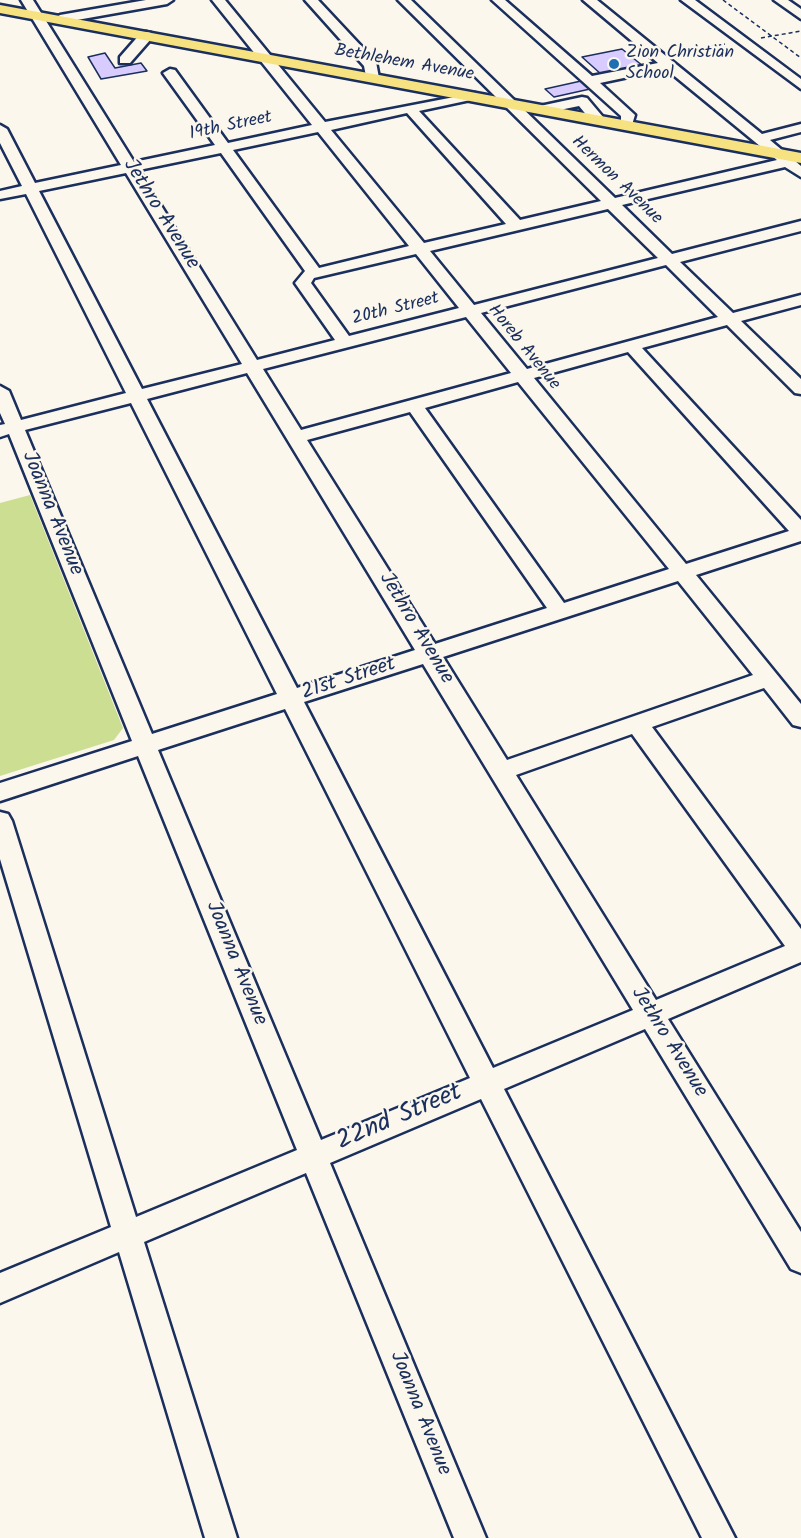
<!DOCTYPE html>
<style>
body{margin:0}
canvas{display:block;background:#fbf7ec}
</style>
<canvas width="801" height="1538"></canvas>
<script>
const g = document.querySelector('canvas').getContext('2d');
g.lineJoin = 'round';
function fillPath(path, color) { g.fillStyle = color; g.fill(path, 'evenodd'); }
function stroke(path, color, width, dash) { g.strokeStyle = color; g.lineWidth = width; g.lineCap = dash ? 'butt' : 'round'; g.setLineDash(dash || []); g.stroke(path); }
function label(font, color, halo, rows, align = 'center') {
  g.font = font + ' Kalam,sans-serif'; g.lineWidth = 5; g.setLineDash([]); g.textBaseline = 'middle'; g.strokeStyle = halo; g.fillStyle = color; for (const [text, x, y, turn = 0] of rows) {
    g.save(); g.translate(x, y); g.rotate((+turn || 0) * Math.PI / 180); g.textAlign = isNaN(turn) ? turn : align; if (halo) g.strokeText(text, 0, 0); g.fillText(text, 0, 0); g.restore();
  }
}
fillPath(new Path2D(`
 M30 495 123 728 114 740 0 776V503Z`), '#ccde92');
const building = new Path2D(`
 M622 49 643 66 602 75 582 57Z
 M105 53 115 68 141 63 147 71 101 79 88 57Z
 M581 81 590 89 554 97 545 89Z`);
fillPath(building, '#d8ccff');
stroke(building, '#1b2f5e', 1.5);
const minor = new Path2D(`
 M21 0H33L134 162 215 145 163 73 170 69 175 70 228 143 312 125 212 0H225L325 122 475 93V99L419 111 520 220 601 201 398 0H411L615 198 777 160 666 69 600 83 635 115 631 128H621V116L492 0H505L592 76 658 63 583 0H597L762 134 801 124V132L770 140 801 166V177L785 167 622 205 672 254 801 221V231L680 262 733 313 801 295V305L741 321 801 379V394L795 393 727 325 642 348 801 520V541L696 575 801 704V727L793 725 764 688 652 727 801 929V962L668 1019 801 1232V1273L791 1269 645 1029 504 1089 735 1538H702L481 1099 330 1163 486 1538H454L306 1173 144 1242 237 1538H205L119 1252 0 1303V1273L111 1227 0 859V812L8 814 12 821 136 1217 297 1150 138 756 0 801V783L132 741 9 434 0 437V425L5 424 0 413V386L9 391 21 420 126 393 26 194 0 199V191L22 186 0 143V125L7 129 35 183 121 165ZM407 113 506 224 424 243 331 130ZM318 132 409 246 319 268 233 150ZM221 153 305 271 295 283 335 340 257 360 139 170ZM126 173 242 364 142 389 39 191ZM608 209 658 258 474 305 430 251ZM416 254 459 308 349 336 311 283 314 278ZM666 265 718 317 527 369 481 313ZM466 317 511 373 301 430 263 369ZM628 352 789 531 686 564 534 378ZM247 373 415 650 297 688 147 399ZM518 382 669 569 564 603 425 408ZM131 403 277 694 152 734 25 430ZM410 412 547 608 435 644 307 440ZM678 581 753 675 507 760 443 657ZM423 664 633 1010 493 1068 304 702ZM285 709 470 1078 321 1140 158 750ZM632 734 785 946 656 1000 516 775Z
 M146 0H173L167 4 60 23 54 19 60 15Z
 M305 0H318L376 62 379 78 377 81H367L364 66Z
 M681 0H695L801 79V89Z
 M774 0H788L801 9V19Z
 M146 32 151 33V39L130 63H120V57L141 33Z
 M582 97 587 98 603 117V123H593L579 106 545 113 538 109 540 106Z`);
const major = new Path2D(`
 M0 5 801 153V163L0 13Z`);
stroke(minor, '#1b2f5e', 5);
stroke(major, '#1b2f5e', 5);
stroke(new Path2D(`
 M723 0 801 58
 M761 38 801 31
 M676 53 725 44`), '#1b2f5e', 1.5, [4, 3]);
fillPath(minor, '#fbf7ec');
fillPath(major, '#f7e281');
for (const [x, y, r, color] of [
 [614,64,6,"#1f6fb2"]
]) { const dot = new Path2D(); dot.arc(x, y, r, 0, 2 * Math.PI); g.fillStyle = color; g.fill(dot); stroke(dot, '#fbf7ec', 2); }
label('18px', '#1b2f5e', '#fbf7ec', [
 ["Zion Christian",626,54],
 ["School",626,75]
], 'left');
label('18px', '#1b2f5e', '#fbf7ec', [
 ["Bethlehem Avenue",404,64,10],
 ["19th Street",231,127,-12],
 ["Hermon Avenue",616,181,44],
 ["20th Street",396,310,-14],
 ["Horeb Avenue",523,348,51]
]);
label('21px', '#1b2f5e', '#fbf7ec', [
 ["Jethro Avenue",160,215,58],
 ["Joanna Avenue",51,514,68],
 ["Jethro Avenue",415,629,59],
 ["21st Street",349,680,-18],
 ["Joanna Avenue",235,964,68],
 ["Jethro Avenue",668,1043,58],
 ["Joanna Avenue",419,1414,68]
]);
label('26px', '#1b2f5e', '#fbf7ec', [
 ["22nd Street",400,1119,-23]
]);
</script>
